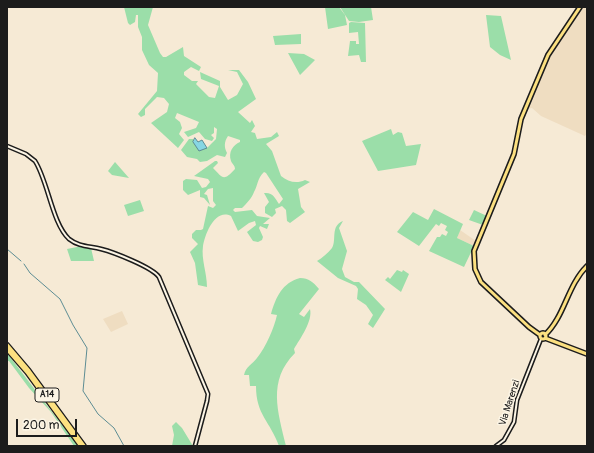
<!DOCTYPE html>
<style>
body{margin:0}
#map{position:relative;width:594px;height:453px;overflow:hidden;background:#f6ead5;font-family:Pangolin,sans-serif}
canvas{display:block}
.frame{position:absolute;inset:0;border:8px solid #1c1c1c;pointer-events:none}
.scale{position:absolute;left:16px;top:419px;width:61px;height:18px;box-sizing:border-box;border:2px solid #1c1c1c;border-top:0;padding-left:5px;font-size:12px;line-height:14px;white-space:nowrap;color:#1c1c1c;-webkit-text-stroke:3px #fcf5e5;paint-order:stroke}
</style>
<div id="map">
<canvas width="594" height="453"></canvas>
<div class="frame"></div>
<div class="scale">200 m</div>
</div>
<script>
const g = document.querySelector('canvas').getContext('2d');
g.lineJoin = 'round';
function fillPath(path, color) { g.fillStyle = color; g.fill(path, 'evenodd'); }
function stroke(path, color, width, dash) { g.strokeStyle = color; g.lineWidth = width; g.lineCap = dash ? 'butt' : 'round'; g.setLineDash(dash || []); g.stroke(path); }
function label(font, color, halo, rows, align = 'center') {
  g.font = font + ' Pangolin,sans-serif'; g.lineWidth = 3; g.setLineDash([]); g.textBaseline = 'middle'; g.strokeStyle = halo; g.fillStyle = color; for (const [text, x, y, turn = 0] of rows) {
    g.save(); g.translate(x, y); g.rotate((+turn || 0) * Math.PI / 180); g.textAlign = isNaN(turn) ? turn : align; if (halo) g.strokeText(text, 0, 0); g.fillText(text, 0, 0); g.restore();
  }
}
fillPath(new Path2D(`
 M582 7 587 9V133L585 136 541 116 532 108 527 109 553 49Z
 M460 230 476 241 474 246 457 238Z
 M122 311 128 324 111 332 103 319Z`), '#efddc1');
fillPath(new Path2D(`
 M124 7H153L148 25 160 53 163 57H166L183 47 184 56 201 67 199 71 191 67 184 72V75L192 81H198L196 84 209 97 215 98 219 86 201 79 200 72 220 81V87L228 100 237 95 243 84 237 72 228 70H239L248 82 256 99 238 112 250 123 252 120 255 126 251 132 255 133 257 139 271 137 277 132 279 136 266 144 272 151 281 176C288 182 297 184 305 180L310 182 298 189 301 207 305 212 290 223 287 221 286 210 282 206 275 209 276 213 272 217 265 213V207L269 202 264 193C273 192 275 198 279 204L283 199 266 173 264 172C257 179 258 185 254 192 252 198 246 204 242 208H235L233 210 235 212 252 210 257 216 270 218 263 224H269L267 229 260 226 259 228 263 237 262 240 258 242 253 241 247 232 256 225 255 221 249 223 238 231 231 216C215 208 205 234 203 246 201 259 207 273 207 287L198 285 195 263 190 252 198 244 192 238V234L196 230H201L203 229 208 206 213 208 216 205 213 201V188L208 189 204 194 207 195 210 205 204 198 200 197V190L188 195 183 190V181L186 179 197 180 202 188 206 187 210 182 208 179 194 176 215 161H217L218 163 213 168C223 178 223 182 235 169 235 165 232 164 231 161 228 152 233 145 240 142V140L228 136C224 142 224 147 227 153L225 157 217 155 207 161 200 162 197 159 187 157 181 150 189 139H193V140L207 148 216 139 217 129 214 127V133L211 135 214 138 212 141 205 139 199 132 188 137 184 132 196 128 199 122 177 113 175 118 180 122 182 128 179 134 184 140 178 148 151 123 167 112 169 104 164 98 157 97 145 109V115L141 117 138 114 157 91 158 73 149 65 142 50V37L138 27V15H136L135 22 130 25 128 23Z
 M325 7H339L345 15 347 25 328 29Z
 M340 7H371L373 20 359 22 349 21Z
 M486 15 501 16 511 60 500 55 490 47Z
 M351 22 365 23 366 62H361L359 55 348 56 350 41H356V44H359L358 32 349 33V23Z
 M301 34V44L275 45 273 36Z
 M288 53 304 54 315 60 300 75Z
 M391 129 393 135 398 132 402 133 406 146 421 144 416 165 378 171 362 141Z
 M115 162 129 178 112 175 108 171Z
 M140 200 144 211 128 216 124 205Z
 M434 209 463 224 457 238 474 246 464 267 429 251 437 237H440L442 234 446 236 448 232 445 230 447 226 441 223 439 226 436 224 419 246 397 232 413 212 428 220Z
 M474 210 487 216 483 225 469 220Z
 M343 221 339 228 347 251 342 269 345 277 354 282H359L385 309 373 328 368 324 373 315 366 305 357 299 358 289 356 286 338 278 317 261C322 258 328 253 332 248 337 240 330 226 343 221Z
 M82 246 91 248 94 261H71L67 249Z
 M397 270 402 272 403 270 409 274 401 292 385 280 388 277 390 279Z
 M300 278C309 278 313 282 319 289L299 314 304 317 310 309C313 321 300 339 294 349L295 353C267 381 278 412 286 446H279C270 421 256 415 256 386H250L249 375H244C246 366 252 365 257 358 266 347 274 328 277 315L271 314C276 297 282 283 300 278Z
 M7 353 78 446H74L51 412 29 388 9 361H7Z
 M176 422 182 428 193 446H172L174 435 172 426Z`), '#9bdea9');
const water = new Path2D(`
 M195 138 198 142 202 140 207 148 199 151 193 142Z`);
fillPath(water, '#87d6e3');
stroke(water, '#5c8c93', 1);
stroke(new Path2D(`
 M7 249 21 261
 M24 264 30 273 60 299 73 325 87 348 83 391 98 414 114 428 124 446`), '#5c8c93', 1);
const minor = new Path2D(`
 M7 146 26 154 35 161C48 181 52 223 69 239 79 247 90 246 101 249 113 252 152 267 159 277L208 394 207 401 195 446
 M496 446 504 440 514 422 517 400 541 339`);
const major = new Path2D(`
 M540 336a3 3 0 1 1 6 0a3 3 0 1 1-6 0Z
 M540 335 529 327 481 282 475 269 474 251 514 154 521 119 548 55 580 7
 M545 335C565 316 567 286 587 266
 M545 338 587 354`);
const highway = new Path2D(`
 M7 345 29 371 84 446
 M7 349 27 372 81 446`);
stroke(minor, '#1c1c1c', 5);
stroke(major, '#1c1c1c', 6);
stroke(highway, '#1c1c1c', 6);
stroke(minor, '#fcf5e5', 2);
stroke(major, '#fce080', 3);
stroke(highway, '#fce080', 3.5);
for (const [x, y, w] of [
 [47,395,24]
]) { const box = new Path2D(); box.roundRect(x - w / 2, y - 7, w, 14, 3); g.fillStyle = '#fcf5e5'; g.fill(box); stroke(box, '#1c1c1c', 1); }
label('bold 9px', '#1c1c1c', null, [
 ["A14",47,395]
]);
label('10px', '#1c1c1c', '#fcf5e5', [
 ["Via Marenzi",510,403,-72]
]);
</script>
